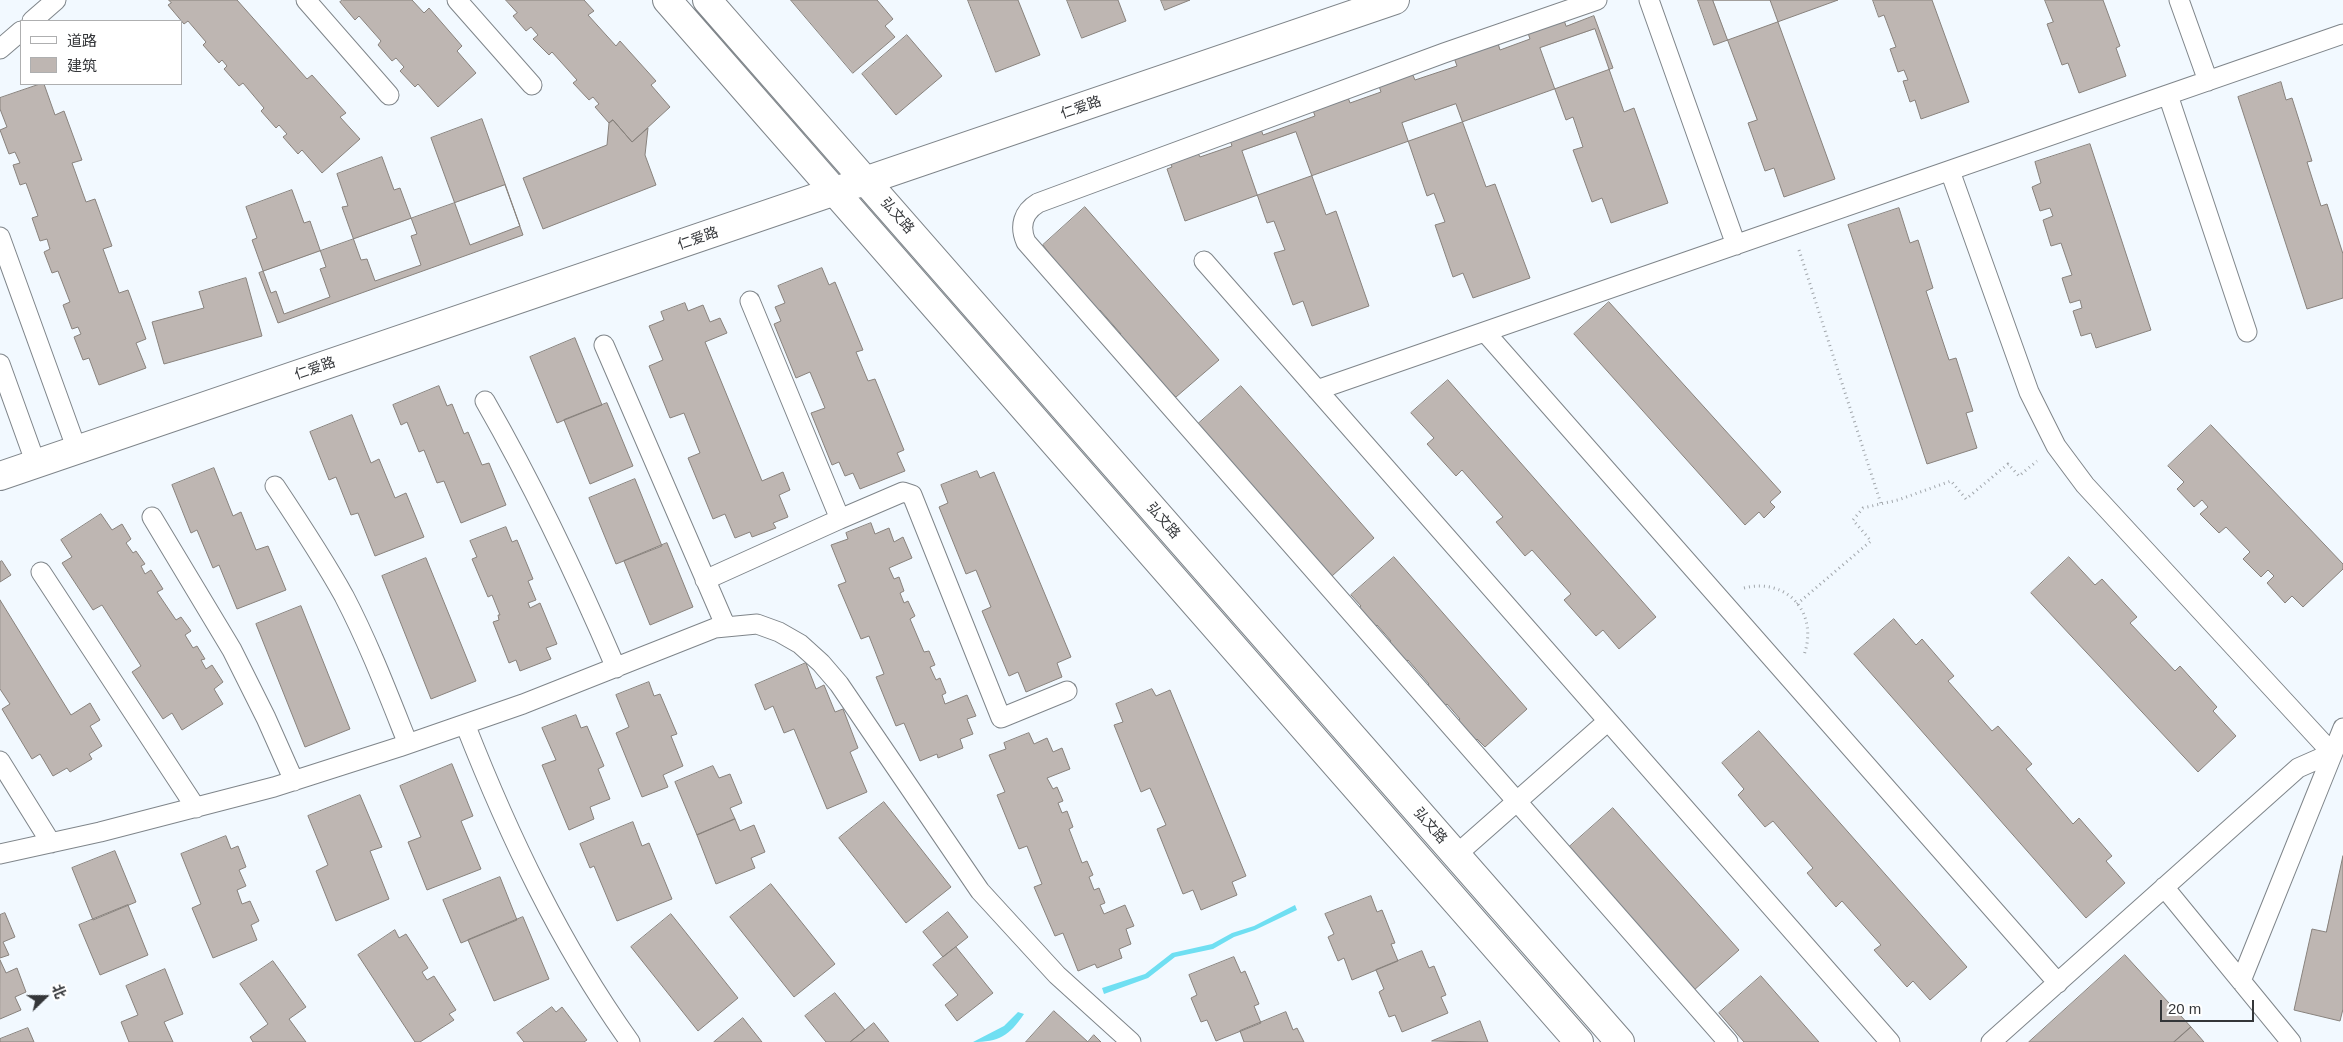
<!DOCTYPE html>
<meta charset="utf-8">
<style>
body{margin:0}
#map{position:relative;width:2343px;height:1042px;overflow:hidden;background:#f2f9ff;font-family:Helvetica,"Noto Sans SC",sans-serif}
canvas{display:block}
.legend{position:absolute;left:20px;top:20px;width:162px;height:65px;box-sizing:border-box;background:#fff;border:1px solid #aeafb0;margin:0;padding:6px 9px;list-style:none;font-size:15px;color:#343639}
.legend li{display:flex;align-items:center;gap:10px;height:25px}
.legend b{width:25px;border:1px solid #aeafb0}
.north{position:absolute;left:20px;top:972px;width:50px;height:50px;-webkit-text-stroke:4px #fff;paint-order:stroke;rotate:68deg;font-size:14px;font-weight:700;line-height:20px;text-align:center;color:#343639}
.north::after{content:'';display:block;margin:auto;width:18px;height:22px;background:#343639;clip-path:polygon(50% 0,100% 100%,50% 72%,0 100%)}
.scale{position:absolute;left:2160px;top:1000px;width:94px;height:22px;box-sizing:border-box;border:2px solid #343639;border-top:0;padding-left:6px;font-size:15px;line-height:18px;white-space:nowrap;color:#343639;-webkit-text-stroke:4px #fff;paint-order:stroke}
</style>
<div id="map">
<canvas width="2343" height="1042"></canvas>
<ul class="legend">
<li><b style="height:6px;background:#fff"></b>道路</li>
<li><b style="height:14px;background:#beb6b2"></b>建筑</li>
</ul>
<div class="north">北</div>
<div class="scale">20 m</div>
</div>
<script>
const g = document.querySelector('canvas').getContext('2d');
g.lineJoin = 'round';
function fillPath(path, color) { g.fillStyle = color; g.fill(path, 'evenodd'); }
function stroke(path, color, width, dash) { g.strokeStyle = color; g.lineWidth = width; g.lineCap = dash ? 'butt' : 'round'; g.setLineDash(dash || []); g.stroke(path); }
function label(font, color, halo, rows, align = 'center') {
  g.font = font + ' Helvetica,"Noto Sans SC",sans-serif'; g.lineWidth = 4; g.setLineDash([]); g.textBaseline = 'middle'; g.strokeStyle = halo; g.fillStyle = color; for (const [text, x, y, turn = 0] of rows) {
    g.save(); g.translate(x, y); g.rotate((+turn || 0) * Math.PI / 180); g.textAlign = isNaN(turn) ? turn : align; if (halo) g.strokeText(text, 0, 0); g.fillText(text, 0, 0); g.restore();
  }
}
fillPath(new Path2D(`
 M1295 905 1297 910 1255 930 1234 937 1213 949 1175 957 1148 978 1104 994 1102 988 1145 974 1172 953 1212 944 1232 933 1254 926Z
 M1018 1012 1024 1014C1009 1036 999 1042 973 1042L1004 1026Z`), '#6fdff2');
const building = new Path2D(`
 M169 0H237L307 79 312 75 346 113 340 117 360 139 322 173 302 150 298 154 283 137 287 134 279 125 276 128 261 111 264 108 243 83 239 86 224 69 227 66 222 60 219 63 203 45 206 42 188 21 184 24 168 5 171 3Z
 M343 0H412L424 13 429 8 462 46 457 51 476 73 438 107 418 84 415 87 400 71 404 67 396 58 392 61 378 45 381 41 359 16 355 20 340 2Z
 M506 0H584L594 11 588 15 616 46 620 41 656 81 651 85 670 107 632 142 613 120 609 123 595 107 599 104 593 97 589 100 573 83 577 80 552 52 549 55 533 39 538 35 531 27 526 31 513 16 517 13Z
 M791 0H877L893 19 885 26 895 37 853 73Z
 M968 0H1018L1040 55 996 72Z
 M1067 0H1118L1126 21 1082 38Z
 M1161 0H1190L1165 10Z
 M1698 0H1838L1714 45Z
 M1713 0H1770L1835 179 1784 197 1774 168 1765 171 1748 123 1757 120Z
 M1873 0H1932L1969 102 1921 119 1915 100 1910 102 1903 81 1908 80 1904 70 1898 72 1890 49 1896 47 1884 15 1879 17Z
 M2045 0H2103L2120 46 2116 48 2126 76 2079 93 2068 63 2062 65 2047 24 2053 22Z
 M1594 16 1613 68 1185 221 1167 169 1172 167 1169 160 1197 151 1200 157 1232 146 1229 137 1260 126 1263 135 1315 116 1311 105 1346 92 1350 103 1381 92 1378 83 1411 71 1415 80 1457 66 1453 55 1497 40 1500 50 1530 39 1527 30 1563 17 1566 26Z
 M1595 29 1624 112 1634 108 1668 203 1611 223 1602 198 1592 202 1573 150 1583 147 1573 117 1566 120 1540 48Z
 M907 35 942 76 896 115 862 74Z
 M2281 82 2286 100 2292 98 2312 161 2307 162 2321 206 2327 204 2343 254V298L2307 309 2238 97Z
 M40 84H44L55 115 64 111 82 160 72 163 86 202 95 199 112 246 103 249 119 293 128 290 146 339 136 343 146 368 99 385 89 358 83 360 74 337 81 334 78 327 72 329 63 305 70 302 58 271 52 273 44 252 50 249 47 239 40 241 32 218 38 216 26 183 20 185 13 165 20 163 15 152 9 154 0 130 7 127 0 109V98Z
 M1456 104 1486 187 1495 184 1530 278 1473 298 1463 273 1453 277 1435 225 1445 222 1434 193 1427 196 1402 123Z
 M482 119 520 226 470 245 431 138Z
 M613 120 632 142 648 128 645 155 656 185 543 229 523 178 607 145 609 123Z
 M1296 132 1326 215 1336 211 1369 306 1312 326 1303 301 1293 305 1274 253 1285 250 1274 221 1267 223 1242 151Z
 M2090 144 2151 330 2096 348 2091 333 2081 336 2073 311 2082 308 2080 300 2070 303 2062 278 2072 275 2061 243 2051 246 2043 220 2053 216 2050 208 2040 211 2032 187 2041 183 2035 162Z
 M382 157 394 190 400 188 417 234 411 236 421 265 375 281 367 259 361 260 342 207 348 206 337 174Z
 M505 185 523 235 278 323 259 273Z
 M292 190 304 223 310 221 326 267 320 269 330 297 284 314 276 291 271 293 252 240 257 238 246 207Z
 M1085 207 1219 360 1176 397 1169 390 1162 395 1145 375 1151 369 1138 354 1131 360 1114 340 1121 334 1100 310 1093 316 1076 297 1082 291 1069 276 1063 282 1046 263 1052 257 1043 245Z
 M1899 208 1910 243 1918 240 1933 288 1926 291 1949 360 1956 358 1973 411 1966 413 1977 448 1927 464 1848 225Z
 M822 268 829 285 835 282 863 350 856 352 868 381 875 379 904 450 897 453 905 471 860 489 853 473 845 476 839 462 832 465 811 413 825 408 810 372 796 378 774 324 781 321 775 307 785 303 778 286Z
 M246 278 262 336 164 364 152 322 204 308 199 292Z
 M1609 302 1781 492 1770 502 1775 507 1764 518 1759 512 1745 525 1574 334Z
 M685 303 688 311 703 305 710 322 720 318 727 333 705 342 762 481 783 472 790 490 779 495 788 517 773 523 776 528 752 537 750 532 735 538 725 514 713 519 688 458 700 453 684 413 670 418 649 366 663 360 649 326 664 320 661 312Z
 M575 338 602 405 557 423 530 357Z
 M1448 380 1656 617 1619 649 1603 630 1596 636 1564 600 1571 594 1532 550 1525 556 1496 522 1503 517 1462 470 1456 476 1427 444 1434 438 1411 413Z
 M439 386 447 406 452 404 464 434 468 432 482 465 489 463 506 505 461 523 444 481 437 483 424 450 419 452 407 422 401 425 393 405Z
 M1241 386 1374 538 1332 576 1294 533 1287 539 1270 519 1276 513 1198 424Z
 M607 403 633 466 590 484 564 420Z
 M352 415 371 463 379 459 395 498 406 493 424 537 375 556 358 513 351 515 336 477 329 480 310 432Z
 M2211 425 2343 564V569L2303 607 2292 596 2285 603 2267 583 2274 576 2268 570 2261 577 2243 559 2250 552 2226 527 2219 533 2200 514 2208 507 2202 500 2194 507 2177 489 2184 482 2168 466Z
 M214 468 233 516 241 512 256 550 268 546 286 590 237 609 219 565 213 568 197 530 191 533 172 485Z
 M977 471 980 478 994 472 1071 657 1057 663 1062 677 1026 692 1018 672 1009 676 982 611 991 607 976 570 966 574 939 507 948 503 941 485Z
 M635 479 662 546 616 564 589 498Z
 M101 514 112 530 122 524 131 539 126 543 133 553 136 551 145 564 141 566 145 574 151 570 163 589 157 592 176 620 181 617 191 631 185 635 193 648 197 646 205 659 201 660 206 669 212 665 223 682 214 689 223 704 182 730 172 713 163 719 132 672 141 666 102 605 93 610 62 563 72 557 61 540Z
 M871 523 875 534 889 528 894 542 903 537 912 558 889 568 894 579 899 577 904 591 900 593 904 603 908 601 915 616 910 619 924 652 929 651 935 665 930 667 936 680 940 678 946 693 942 695 945 704 967 695 976 716 967 719 973 734 960 739 963 748 938 758 937 754 920 761 904 723 896 726 876 677 884 674 869 636 861 639 838 585 846 582 831 545 848 539 846 533Z
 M506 527 512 542 517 540 533 579 528 581 536 600 528 603 530 608 540 603 557 644 546 648 551 659 520 671 516 660 509 663 493 622 499 620 498 615H500L492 595 488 597 472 559 477 557 470 541Z
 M667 543 693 607 650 625 624 561Z
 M1394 557 1527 709 1485 747 1477 739 1471 745 1453 725 1460 719 1447 704 1440 710 1422 690 1429 684 1408 660 1401 666 1384 646 1391 641 1377 625 1371 631 1354 612 1361 606 1351 595Z
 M2069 557 2095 585 2102 579 2137 617 2130 623 2175 671 2180 666 2217 707 2213 711 2236 736 2198 772 2031 593Z
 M426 558 476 681 431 699 382 576Z
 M2 561 11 575 0 582V562Z
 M0 600 71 715 90 703 100 720 90 726 102 746 89 754 92 759 70 772 67 768 53 776 40 754 32 759 2 709 10 704 0 689Z
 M301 606 350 729 305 747 256 624Z
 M1894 619 1916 645 1922 639 1954 676 1948 681 1992 731 1998 726 2032 764 2026 769 2073 824 2079 818 2112 856 2106 861 2125 883 2086 918 1854 654Z
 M806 663 816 689 824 685 835 712 843 709 858 748 850 752 867 792 827 809 794 729 784 733 773 706 765 710 755 685Z
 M649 682 654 696 660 694 677 734 671 736 683 766 663 775 668 787 642 797 616 733 629 727 616 695Z
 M1152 689 1156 696 1170 690 1246 876 1232 882 1237 895 1201 910 1193 890 1183 894 1157 829 1166 825 1150 788 1141 792 1114 725 1123 722 1116 704Z
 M576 715 581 728 587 726 604 766 598 769 610 799 590 807 594 819 569 830 542 765 556 760 542 728Z
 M1759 731 1967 967 1930 1000 1913 981 1907 987 1874 950 1881 945 1842 901 1836 907 1807 873 1813 868 1773 821 1765 827 1738 795 1744 789 1722 763Z
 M1029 733 1034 744 1047 738 1053 752 1062 748 1070 769 1047 778 1053 789 1057 787 1063 801 1058 803 1062 813 1067 811 1073 827 1069 829 1082 863 1087 861 1093 875 1089 877 1094 890 1099 888 1105 903 1100 905 1104 914 1125 905 1134 926 1126 929 1131 944 1119 949 1122 958 1097 968 1095 964 1078 971 1063 933 1055 936 1034 887 1042 884 1027 846 1019 849 997 795 1005 792 989 755 1006 749 1004 743Z
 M452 764 473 816 461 821 481 869 427 890 408 842 421 837 400 786Z
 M713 766 719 778 730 774 742 803 730 808 735 819 697 835 675 782Z
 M360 795 382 847 370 851 389 899 336 921 316 871 328 865 308 816Z
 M884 802 951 887 906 923 839 838Z
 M1613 808 1739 950 1693 991 1568 848Z
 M735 819 740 831 754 825 765 852 751 858 755 868 716 884 697 835Z
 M633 822 642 846 649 843 672 899 617 921 594 866 590 868 580 844Z
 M226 836 231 849 238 846 246 867 239 870 246 886 237 890 242 904 250 901 259 921 251 925 257 940 213 958 192 908 201 904 181 854Z
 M115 851 136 902 93 920 72 868Z
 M2343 856V1009L2340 1021 2294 1010 2312 929 2326 932Z
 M500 877 517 920 461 943 443 900Z
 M771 884 835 964 794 997 730 917Z
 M1371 896 1377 912 1382 910 1395 943 1391 944 1398 961 1352 980 1344 958 1338 961 1328 937 1334 934 1325 914Z
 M128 905 148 955 100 975 79 925Z
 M948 912 968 937 943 957 923 932Z
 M5 913 15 937 3 942 9 955 0 958V915Z
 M671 914 738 998 698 1031 631 947Z
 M523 917 549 979 494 1001 468 940Z
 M395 930 399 938 406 934 428 968 422 972 427 980 434 976 456 1010 449 1014 454 1020 420 1042H415L358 955Z
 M956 947 993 993 957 1021 945 1005 958 995 933 965Z
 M1422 951 1429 968 1434 966 1446 995 1441 997 1448 1013 1402 1032 1395 1015 1389 1017 1379 992 1384 989 1376 970Z
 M2125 955 2191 1027 2174 1042H2029Z
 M1234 957 1241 973 1245 971 1259 1004 1254 1006 1261 1023 1216 1041 1207 1020 1201 1022 1191 998 1197 995 1189 975Z
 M0 960 6 973 17 968 26 992 15 997 21 1010 0 1019Z
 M273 961 306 1007 289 1019 306 1042H253L250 1037 268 1024 240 984Z
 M165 969 183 1014 164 1022 173 1042H129L121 1022 138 1015 126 986Z
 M1761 976 1819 1042H1744L1719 1013Z
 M835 993 865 1030 850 1042H826L805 1016Z
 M552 1007 556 1012 562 1007 587 1040 584 1042H524L517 1033Z
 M1054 1011 1088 1042H1026Z
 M1286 1012 1293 1030 1297 1028 1304 1042H1244L1240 1031Z
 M743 1018 762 1042H714Z
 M1480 1021 1488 1042 1432 1041Z
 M874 1023 889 1042H850L865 1030Z
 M2191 1027 2204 1042H2174Z
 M28 1028 34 1042H0V1039Z
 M1094 1035 1101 1042H1088Z`);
fillPath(building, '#beb6b2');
stroke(building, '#88827d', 1);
const service = new Path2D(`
 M306 0 389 95
 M457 0 532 85
 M1597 0 1444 53 1038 203C1023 212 1019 226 1026 242L1728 1042
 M1649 0 1736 245
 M2179 0 2208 81
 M32 21 56 0
 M0 49 21 31
 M2168 95 2247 332
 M1950 171 2029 392 2056 446 2085 485 2332 753 2298 768 1991 1042
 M0 237 77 450
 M1204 261 1890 1042
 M1485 332 2058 983
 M604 345 726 627
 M0 364 36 464
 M1317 390 2343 34
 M485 401C535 488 577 577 616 668
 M275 486C299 522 323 558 344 596 369 644 388 694 408 744
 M152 517 232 650 266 718 294 781
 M840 519 903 492 912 495 1001 718 1067 691
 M41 572 196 808
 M705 580 840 519 750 301
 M465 724C509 836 560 944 630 1042
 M0 761 51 843
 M0 854 100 832 274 787 399 747 523 704 715 628 757 624 779 632 800 644 821 663 839 684 980 891 1057 975 1131 1042
 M1456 855 1608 721
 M2164 887 2291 1042
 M2241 981 2343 728`);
const tertiary = new Path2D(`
 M667 0 1579 1042
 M707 0 1620 1042
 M0 476 1395 0`);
stroke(service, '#7f858a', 21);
stroke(tertiary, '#7f858a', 30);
stroke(new Path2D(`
 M1799 250 1881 504
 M1744 588C1787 577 1819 613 1804 655
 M1797 604 1871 541 1853 520 1863 508 1898 500 1951 481 1966 499 2008 464 2019 476 2037 461`), '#a2a7ac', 3, [1, 4]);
stroke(service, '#fff', 19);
stroke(tertiary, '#fff', 28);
label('14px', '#343639', '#fff', [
 ["仁爱路",1081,108,-19],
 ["弘文路",897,216,49],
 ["仁爱路",698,239,-19],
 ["仁爱路",315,369,-19],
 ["弘文路",1163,521,49],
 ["弘文路",1430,826,49]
]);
</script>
